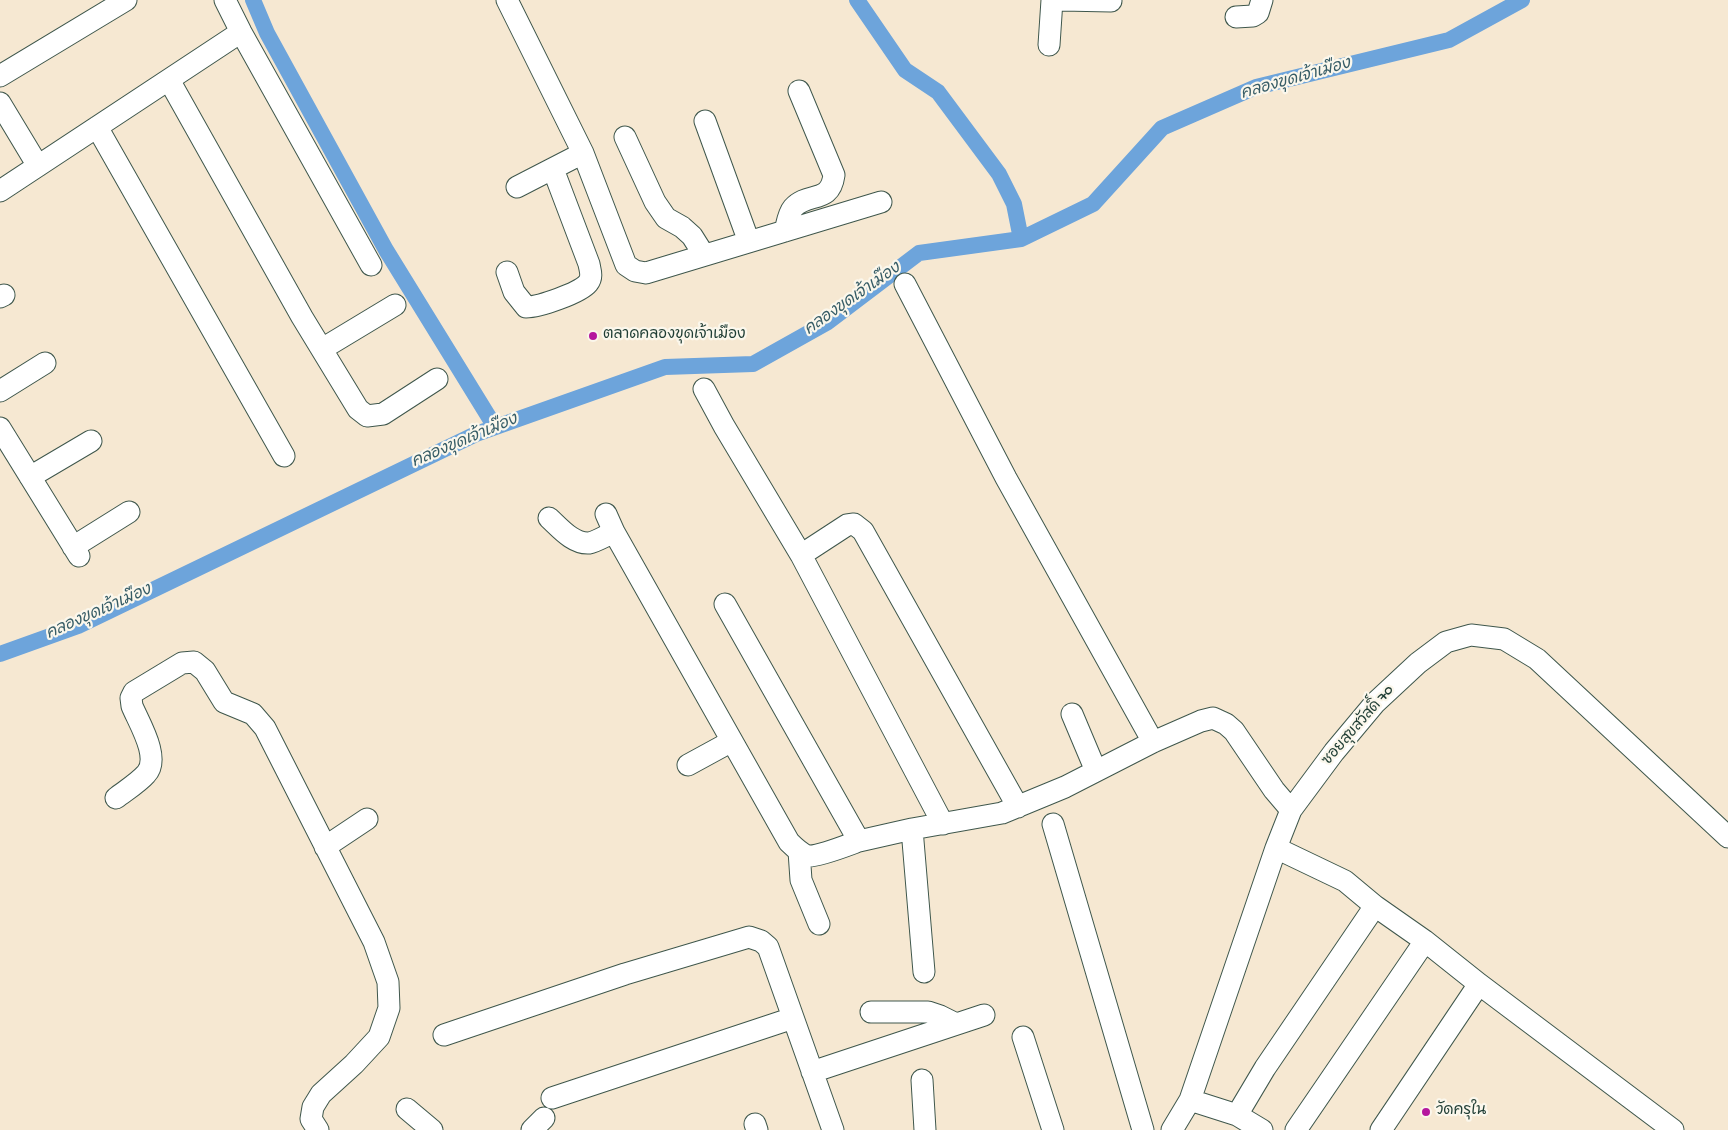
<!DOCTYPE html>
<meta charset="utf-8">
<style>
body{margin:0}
canvas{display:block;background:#f6e8d2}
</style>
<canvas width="1728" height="1130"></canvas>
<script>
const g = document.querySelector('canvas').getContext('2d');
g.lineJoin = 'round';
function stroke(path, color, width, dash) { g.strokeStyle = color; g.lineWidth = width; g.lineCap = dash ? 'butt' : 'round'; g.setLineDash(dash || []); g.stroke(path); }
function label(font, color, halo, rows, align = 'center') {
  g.font = font + ' "Gochi Hand","Playpen Sans Thai",sans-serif'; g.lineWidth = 4.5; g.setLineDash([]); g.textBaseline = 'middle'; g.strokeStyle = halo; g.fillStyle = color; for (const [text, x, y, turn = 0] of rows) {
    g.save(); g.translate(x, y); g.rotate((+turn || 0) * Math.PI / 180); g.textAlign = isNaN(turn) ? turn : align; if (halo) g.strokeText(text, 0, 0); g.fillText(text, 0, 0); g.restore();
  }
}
stroke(new Path2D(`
 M253 0 267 33 386 250 495 427
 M857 0 905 70 938 92 999 174 1014 204 1021 239
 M0 654 78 626 476 434 665 367 753 364 828 322 919 253 1021 239 1093 204 1162 128 1256 87 1449 40 1522 0`), '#6da4db', 16);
const minor = new Path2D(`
 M225 0 241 32 371 265
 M507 0 583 153 626 265 635 271 646 273 881 202
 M1062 0 1111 1
 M1236 17 1253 16 1258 13 1262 0
 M1049 45 1052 0
 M0 76 126 0
 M169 80 302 317 358 409 367 416 383 414 437 379
 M0 103 38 166
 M705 121 749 242
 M97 127 284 456
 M625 137 655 202 666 218 682 227 692 236 704 255
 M517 187 583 153
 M0 191 241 32
 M785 231C787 224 788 214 793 208 808 191 830 205 834 175L799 91
 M507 272 514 292 526 307C539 307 580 293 588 283 593 277 590 270 589 264L553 169
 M905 284 1006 478 1153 742
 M0 297 4 295
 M322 349 395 305
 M704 389 724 426 801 555 943 824
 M0 391 45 363
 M0 428 79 556
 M30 477 91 441
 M606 514 614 532 789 842C794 847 801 854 808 856 818 857 848 845 859 841
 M549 518C560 528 573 544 589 543 596 542 607 535 614 532
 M73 547 129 512
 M801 555 847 525 854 524 863 531 1018 807
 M725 604 859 841 912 829 1002 813 1065 787 1153 742 1201 721 1213 718 1226 724 1234 731 1274 790 1291 810
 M1072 714 1096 771
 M688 765 732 741
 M116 798C125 791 138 783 146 774 161 758 139 723 132 706L131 698 134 692 182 663 194 662 205 671 224 702 253 714 265 728 374 942 388 982 389 1008 379 1037 354 1064 321 1094 313 1107 311 1119 318 1130
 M1053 824 1143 1130
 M912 829 924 972
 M325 847 367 819
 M1276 848 1345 881 1375 906 1425 941 1479 984 1673 1130
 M799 851 801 880 819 924
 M871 1012H928L940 1016 956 1024
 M444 1035 625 974 749 937 761 941 768 947 833 1130
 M1023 1037 1053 1130
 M812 1072 984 1015
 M922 1080 925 1130
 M552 1098 793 1018
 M1190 1100 1237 1115 1262 1130
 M407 1109 432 1130
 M1237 1115 1265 1068 1375 906
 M755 1124 757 1130
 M532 1130 544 1118
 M1172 1130 1190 1100 1276 848 1291 810 1334 752 1375 703 1418 663 1446 642 1471 635 1504 639 1537 659 1728 837
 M1296 1130 1425 941
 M1381 1130 1479 984`);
stroke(minor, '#3f574c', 23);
stroke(minor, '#fff', 21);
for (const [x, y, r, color] of [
 [593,336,5,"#b5179e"],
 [1426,1112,5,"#b5179e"]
]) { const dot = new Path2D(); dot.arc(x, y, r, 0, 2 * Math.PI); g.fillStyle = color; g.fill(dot); stroke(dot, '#fbf7ec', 2); }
label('15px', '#1f3d34', '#fbf7ec', [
 ["ตลาดคลองขุดเจ้าเมือง",603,336],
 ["วัดครุใน",1436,1112]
], 'left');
label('15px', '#1f3d34', '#fbf7ec', [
 ["ซอยสุขสวัสดิ์ 70",1359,726,-49]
]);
label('italic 16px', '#365c66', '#fbf7ec', [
 ["คลองขุดเจ้าเมือง",1296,80,-16],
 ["คลองขุดเจ้าเมือง",853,300,-35],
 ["คลองขุดเจ้าเมือง",465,442,-23],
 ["คลองขุดเจ้าเมือง",99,613,-24]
]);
</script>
